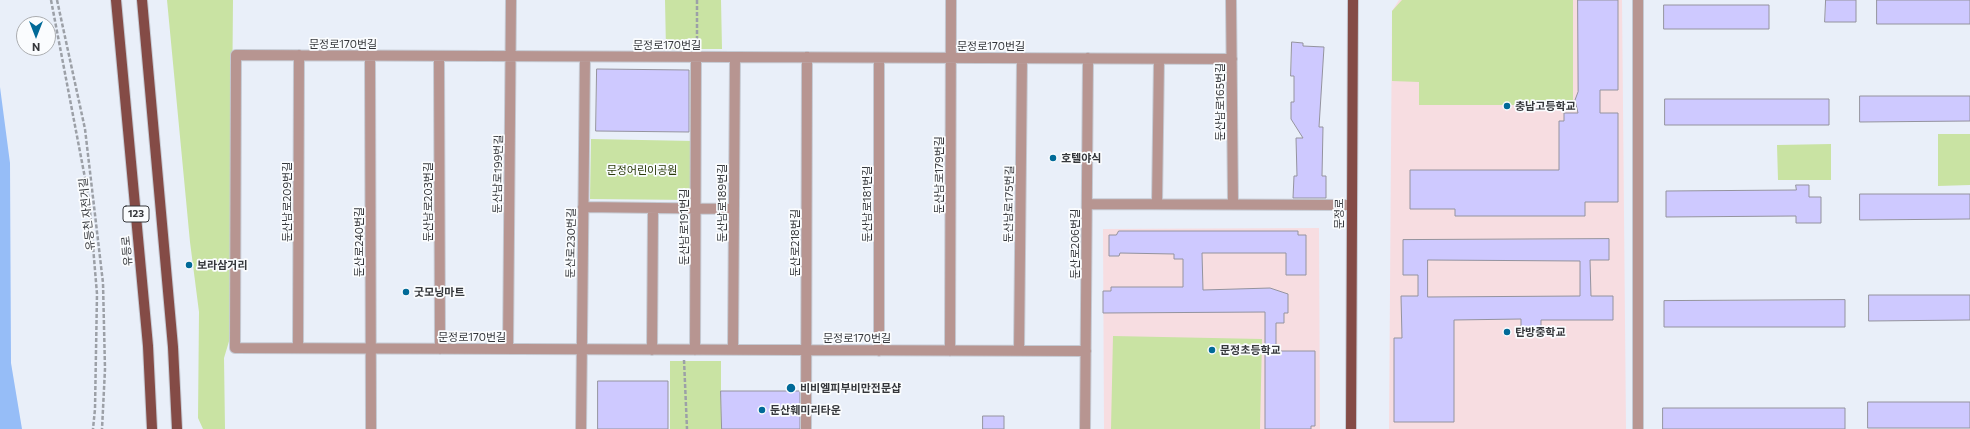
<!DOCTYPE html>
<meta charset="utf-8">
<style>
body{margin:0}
#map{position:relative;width:1970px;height:429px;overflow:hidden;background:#e9eff9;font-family:Commissioner,sans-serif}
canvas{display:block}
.north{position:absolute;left:16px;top:16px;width:40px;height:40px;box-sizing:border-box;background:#fafcfe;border:1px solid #abadb0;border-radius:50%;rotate:180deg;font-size:11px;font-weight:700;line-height:16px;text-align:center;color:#35373b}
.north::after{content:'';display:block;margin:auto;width:14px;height:18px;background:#016a98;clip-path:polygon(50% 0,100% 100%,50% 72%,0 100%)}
</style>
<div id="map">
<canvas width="1970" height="429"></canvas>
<div class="north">N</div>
</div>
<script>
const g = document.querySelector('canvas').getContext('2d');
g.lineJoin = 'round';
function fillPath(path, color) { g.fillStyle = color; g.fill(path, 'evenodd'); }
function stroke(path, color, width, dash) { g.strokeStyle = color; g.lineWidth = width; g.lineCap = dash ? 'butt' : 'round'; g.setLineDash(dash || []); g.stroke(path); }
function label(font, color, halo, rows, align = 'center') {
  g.font = font + ' Commissioner,"Noto Sans KR",sans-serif'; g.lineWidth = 3.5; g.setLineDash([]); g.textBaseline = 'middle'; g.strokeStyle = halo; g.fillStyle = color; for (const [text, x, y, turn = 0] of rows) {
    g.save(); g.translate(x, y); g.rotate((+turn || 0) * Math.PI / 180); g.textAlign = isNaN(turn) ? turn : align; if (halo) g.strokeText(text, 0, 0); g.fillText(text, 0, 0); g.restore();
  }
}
fillPath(new Path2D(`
 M1399 0H1622L1626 429H1389L1392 11Z
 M1319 228 1320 429H1104L1103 229Z`), '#f7dde1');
fillPath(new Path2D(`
 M167 0H233L230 338 224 358 225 429H203L198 418 199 312 190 242Z
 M665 0H721L722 49H666Z
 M1402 0H1573V105H1419V82L1392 81V11Z
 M1938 134H1970V185L1938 186Z
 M591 139 693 141 692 200 590 199Z
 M1831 144V180H1778L1777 145Z
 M1113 336 1262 339 1260 429H1111Z
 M670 361H721V429H670Z`), '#c9e3a3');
fillPath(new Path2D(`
 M0 87 10 163 11 363 22 429H0Z`), '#96bdf7');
const building = new Path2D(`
 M1578 0H1618V90H1600V113H1618V202H1585V216H1455V209H1410V170H1559V121H1564V113H1578L1575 100 1578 92Z
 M1826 0H1856V22H1825Z
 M1877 0H1970V24H1877Z
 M1664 5H1769V29H1664Z
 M1292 42 1303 43V46L1324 47 1319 127H1323L1322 176H1326V198H1293L1294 176H1297L1296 138H1303L1291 119V102H1294V76H1291Z
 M597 69 689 70V132L596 131Z
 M1860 96H1970V121L1860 122Z
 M1665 99H1829V125H1665Z
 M1796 185H1809V197H1821V223H1796V216L1666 217V191L1796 190Z
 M1860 194H1970V219L1860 220Z
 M1119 231H1298V235H1306V275H1286V253H1202L1203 290 1270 288 1288 294V313H1284V323H1276V351H1315V426H1311V429H1265V312L1103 313V291H1111V287H1183V259H1174V254L1120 253 1119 256H1109V235H1116Z
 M1609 239V260H1590L1591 296H1613V320H1541V328H1521V319L1454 320V422H1394V338H1402L1401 296H1418V275H1403V240ZM1428 260 1580 261V296L1428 297Z
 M1869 295H1970V320L1869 321Z
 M1845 300V327H1664V301Z
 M598 381H668V429H598Z
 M721 391H800V429H722Z
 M1868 402H1970V428H1868Z
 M1663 408H1845V429H1663Z
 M983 416H1004V429H983Z`);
fillPath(building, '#cec9ff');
stroke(building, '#94939e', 1);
const minor = new Path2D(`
 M1231 0 1233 204
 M1638 0V429
 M370 56 371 429
 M439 56 440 349
 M879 58V351
 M1087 204 1351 205
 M1157 204 1159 59
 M583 207 734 209
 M298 348 299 55
 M508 349 511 0
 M652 350 653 208
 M695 350 696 57
 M733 350 735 57
 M950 351 951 0
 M1019 351 1022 58
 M1086 351 235 348 236 55 1232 59
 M581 429 585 57
 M806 429 807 57
 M1085 429 1088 58`);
const major = new Path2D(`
 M116 0 148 346 152 429
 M142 0 173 347 177 429
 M1351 429 1353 0`);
stroke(minor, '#c5cad3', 12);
stroke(major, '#c5cad3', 12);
stroke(new Path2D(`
 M51 0 89 199 97 294 95 409 93 429
 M57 0 85 129 103 283 105 369 102 429
 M697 46V0
 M684 360 687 429`), '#9ca0a7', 2.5, [4, 2]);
stroke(minor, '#b79591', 10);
stroke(major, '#844b46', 10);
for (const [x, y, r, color] of [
 [1507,106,4,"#016a98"],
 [1053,158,4,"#016a98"],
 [189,265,4,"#016a98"],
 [406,292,4,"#016a98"],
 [1507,332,4,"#016a98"],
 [1212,350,4,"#016a98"],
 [791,388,5,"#016a98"],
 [762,410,4,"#016a98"]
]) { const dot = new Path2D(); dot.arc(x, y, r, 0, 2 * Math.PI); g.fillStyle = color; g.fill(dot); stroke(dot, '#fafcfe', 1.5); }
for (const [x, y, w] of [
 [136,214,26]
]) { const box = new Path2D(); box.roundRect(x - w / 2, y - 8, w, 16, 3); g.fillStyle = '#fafcfe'; g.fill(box); stroke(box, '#35373b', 1); }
label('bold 10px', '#35373b', null, [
 ["123",136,214]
]);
label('11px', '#35373b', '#fafcfe', [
 ["문정로170번길",343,44],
 ["문정로170번길",667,45],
 ["문정로170번길",991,46],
 ["둔산남로165번길",1220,102,-90],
 ["둔산남로199번길",498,174,-89],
 ["둔산남로179번길",939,175,-90],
 ["둔산남로209번길",287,202,-90],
 ["둔산남로203번길",428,202,-90],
 ["둔산남로189번길",722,203,-90],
 ["둔산남로181번길",867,204,-90],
 ["둔산남로175번길",1009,204,-89],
 ["유등천 자전거길",87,214,-96],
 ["문정로",1339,214,-90],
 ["둔산남로191번길",684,227,-90],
 ["둔산로240번길",359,242,-90],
 ["둔산로230번길",571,243,-89],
 ["둔산로218번길",795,243,-90],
 ["둔산로206번길",1075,244,-90],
 ["유등로",127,251,-95],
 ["문정로170번길",472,337],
 ["문정로170번길",857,338]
]);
label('bold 11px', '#35373b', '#fafcfe', [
 ["충남고등학교",1515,106],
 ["호텔야식",1061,158],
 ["보라삼거리",197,265],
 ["굿모닝마트",414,292],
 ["탄방중학교",1515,332],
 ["문정초등학교",1220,350],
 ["비비엘피부비만전문샵",800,388],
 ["둔산훼미리타운",770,410]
], 'left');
label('11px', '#2a3a08', '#fafcfe', [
 ["문정어린이공원",642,170]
]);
</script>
